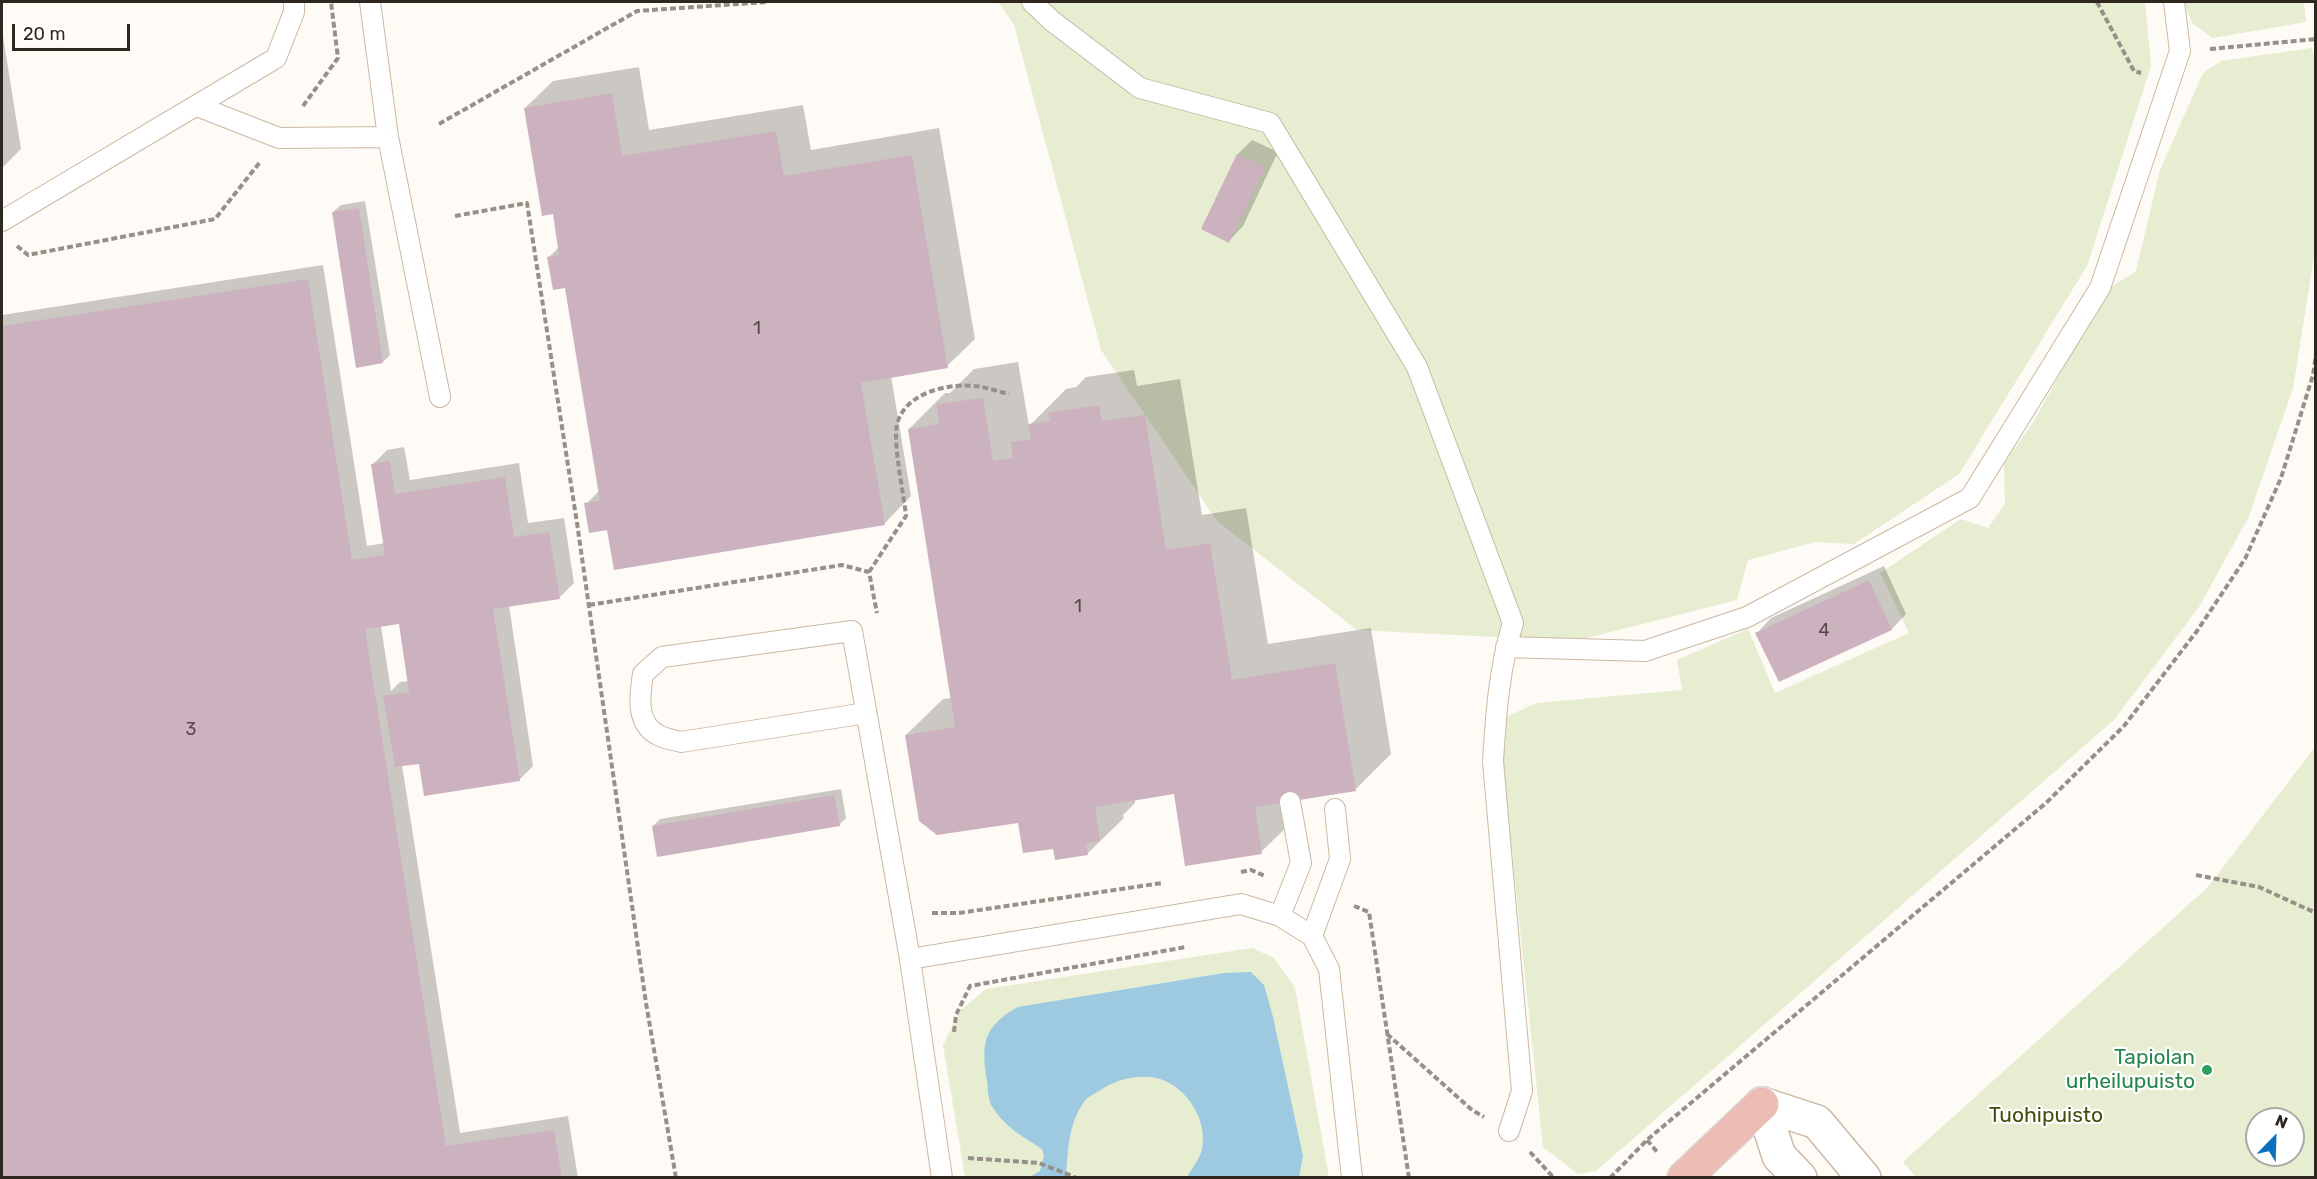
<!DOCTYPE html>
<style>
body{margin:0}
#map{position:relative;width:2317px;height:1179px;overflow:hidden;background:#fefaf5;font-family:Rubik,sans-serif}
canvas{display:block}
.frame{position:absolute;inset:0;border:3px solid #2e271f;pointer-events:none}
.north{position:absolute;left:2245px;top:1107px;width:60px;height:60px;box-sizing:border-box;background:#fff;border:2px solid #aba9a5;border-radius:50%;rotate:23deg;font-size:16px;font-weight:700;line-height:24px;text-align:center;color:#2e271f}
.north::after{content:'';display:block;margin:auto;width:21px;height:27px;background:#0c70bc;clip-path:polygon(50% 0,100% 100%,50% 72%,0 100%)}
.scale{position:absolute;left:12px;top:24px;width:118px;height:27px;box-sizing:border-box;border:3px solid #2e271f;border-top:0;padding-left:8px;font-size:18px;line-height:21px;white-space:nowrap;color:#2e271f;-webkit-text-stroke:4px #fff;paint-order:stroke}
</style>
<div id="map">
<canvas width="2317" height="1179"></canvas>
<div class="frame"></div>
<div class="north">N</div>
<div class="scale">20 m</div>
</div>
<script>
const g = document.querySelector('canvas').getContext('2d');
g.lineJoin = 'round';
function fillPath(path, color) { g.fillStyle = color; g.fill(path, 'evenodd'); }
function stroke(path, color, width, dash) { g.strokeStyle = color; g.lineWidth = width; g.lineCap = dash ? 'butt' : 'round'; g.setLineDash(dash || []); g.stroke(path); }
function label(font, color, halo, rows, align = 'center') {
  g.font = font + ' Rubik,sans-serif'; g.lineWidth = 4.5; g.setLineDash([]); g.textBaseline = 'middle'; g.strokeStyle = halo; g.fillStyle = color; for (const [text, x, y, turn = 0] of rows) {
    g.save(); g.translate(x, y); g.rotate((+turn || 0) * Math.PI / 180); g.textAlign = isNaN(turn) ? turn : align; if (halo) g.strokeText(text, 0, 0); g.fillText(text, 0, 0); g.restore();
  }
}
fillPath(new Path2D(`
 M998 2H2145L2151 66 2087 266 1959 474 1854 544 1815 542 1748 560 1737 600 1575 641 1357 630 1217 521 1101 350 1014 25Z
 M2183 2H2304L2306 22 2213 38 2193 24Z
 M2312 48 2316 66 2315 251 2293 388 2249 516 2199 607 2114 720 1596 1171 1578 1174 1543 1147 1501 748 1504 718 1536 703 1682 690 1677 660 1748 629 1775 693 1909 633 1880 573 1961 519 1988 528 2005 504 2004 463 2032 424 2108 289 2136 271 2160 170 2203 73 2221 61Z
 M2315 747V1177H1916L1903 1162 2208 887ZM2257 1119H2293V1155H2257Z
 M1252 948 1274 958 1295 988 1329 1177H965L943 1045 961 1010 986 989Z`), '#e6edd0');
fillPath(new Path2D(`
 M1251 972 1264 985 1273 1017 1303 1156 1299 1177H1187C1192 1169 1200 1158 1202 1149 1208 1119 1186 1085 1156 1078 1136 1074 1115 1080 1099 1091 1094 1094 1087 1097 1084 1102 1068 1124 1068 1152 1066 1177H1030L1040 1171 1044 1155 1042 1149C1022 1136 1006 1128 993 1108 988 1101 988 1089 987 1081 981 1044 983 1026 1018 1007L1224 973Z`), '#9dcae1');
fillPath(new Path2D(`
 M2 30 21 149 2 168Z
 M639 67 649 130 803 105 811 150 939 128 975 339 947 366 891 376 911 496 884 524 586 504 600 490 566 286 549 257 559 247 554 213 525 108 553 81Z
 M1252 140 1278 152 1243 226 1229 241 1238 154Z
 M365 201 390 355 383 362 333 212 341 205Z
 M323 265 367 546 385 543 373 464 387 450 404 447 410 480 519 463 528 523 564 518 574 583 560 597 509 605 533 766 519 780 420 762 402 765 460 1133 568 1116 578 1178H2V315ZM400 623 409 681 400 682 391 691 381 626Z
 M1018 362 1029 426 1066 389 1076 387 1086 377 1134 370 1137 386 1180 379 1202 515 1246 508 1268 644 1371 628 1391 754 1355 790 1295 799 1298 816 1261 852 1175 793 1135 799V803L1123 815 1124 818 1087 854 1054 847 906 735 943 699 952 698 909 429 945 393H950L974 369Z
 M1884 566 1906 614 1892 629 1779 680 1757 633 1771 618Z
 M841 789 846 818 839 825 653 826 660 819Z`), '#0003');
fillPath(new Path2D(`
 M612 93 622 156 776 131 784 176 912 155 948 368 861 383 885 525 614 570 607 530 589 533 584 503 600 501 565 288 553 290 547 257 559 255 553 214 542 216 524 108Z
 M1237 154 1265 167 1229 243 1201 229Z
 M359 208 383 363 356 368 332 212Z
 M308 279 352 560 385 555 371 464 390 461 395 494 505 477 514 537 549 532 560 599 493 609 520 781 424 796 419 764 395 767 383 696 409 692 399 624 365 629 446 1146 554 1130 562 1178H2V326Z
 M983 398 993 461 1013 458 1011 442 1031 439 1028 424 1050 421 1048 413 1099 405 1102 421 1145 415 1166 550 1210 543 1232 680 1335 663 1356 791 1255 807 1262 854 1185 866 1174 794 1095 807 1100 841 1086 843 1088 855 1055 860 1053 849 1023 853 1018 823 937 835 919 821 905 735 955 727 908 429 939 424 936 404Z
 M1869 580 1892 630 1779 682 1755 633Z
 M834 795 840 826 657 857 652 826Z`), '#ccb1be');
const service = new Path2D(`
 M370 2 388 137 440 397
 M1032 2 1052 21 1140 88 1270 123 1417 367 1513 623C1499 668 1496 715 1493 761L1522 1091 1509 1131
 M197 106 279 138 388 137
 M2 221 276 58 294 12V2
 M1506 647 1645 651 1747 617 1970 498 2100 288 2180 51 2174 2
 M866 713 681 742C674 740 665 739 658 735 635 723 640 694 643 674L662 657 852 631 910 959 942 1178
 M1280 916 1301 863 1290 802
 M1312 936 1340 859 1335 809
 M910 959 1241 904 1280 916 1312 936 1329 969 1352 1178`);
const minor = new Path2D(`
 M1762 1104 1817 1122 1864 1178
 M1762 1104 1779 1156 1800 1178`);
const primary = new Path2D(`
 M1684 1178 1762 1104`);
stroke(service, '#cbb8a2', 22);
stroke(minor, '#cbb8a2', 36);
stroke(primary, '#d9d8d7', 36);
stroke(new Path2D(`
 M2097 2 2134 71 2141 73
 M2210 49 2316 39
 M303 106 338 58 331 2
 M439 124 637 11 767 2
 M455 216 527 203 577 523 646 1003 676 1178
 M17 246 28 255 215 219 260 162
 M869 572 906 516C903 490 896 460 896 434 896 393 950 381 982 387 991 389 1000 392 1009 394
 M589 605 842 565 869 572 877 613
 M1241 872 1251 870 1265 876
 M2196 875 2259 887 2316 913
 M1354 906 1369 912 1409 1178
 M932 913H959L1162 883
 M954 1032 956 1015 970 986 1186 947
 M1387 1034 1472 1110 1484 1117
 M1647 1140 1658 1153
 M1530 1152 1554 1178
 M968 1158 1039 1163 1077 1178
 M1610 1178 1647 1140 2046 803 2124 726 2197 631 2245 559 2281 478 2313 375 2316 354`), '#969089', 4, [6, 3]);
stroke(service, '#fff', 20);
stroke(minor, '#fff', 33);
stroke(primary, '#ecbcb5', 33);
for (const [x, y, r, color] of [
 [2207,1070,6,"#2e9e5b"]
]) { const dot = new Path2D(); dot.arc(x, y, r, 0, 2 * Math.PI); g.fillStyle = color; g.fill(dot); stroke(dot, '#fff', 2); }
label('18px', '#564a47', null, [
 ["1",757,329],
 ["1",1078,607],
 ["4",1824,631],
 ["3",191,730]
]);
label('21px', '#27864d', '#fff', [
 ["Tapiolan",2195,1058],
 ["urheilupuisto",2195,1082]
], 'right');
label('21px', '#454e0a', '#fff', [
 ["Tuohipuisto",2046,1116]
]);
</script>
